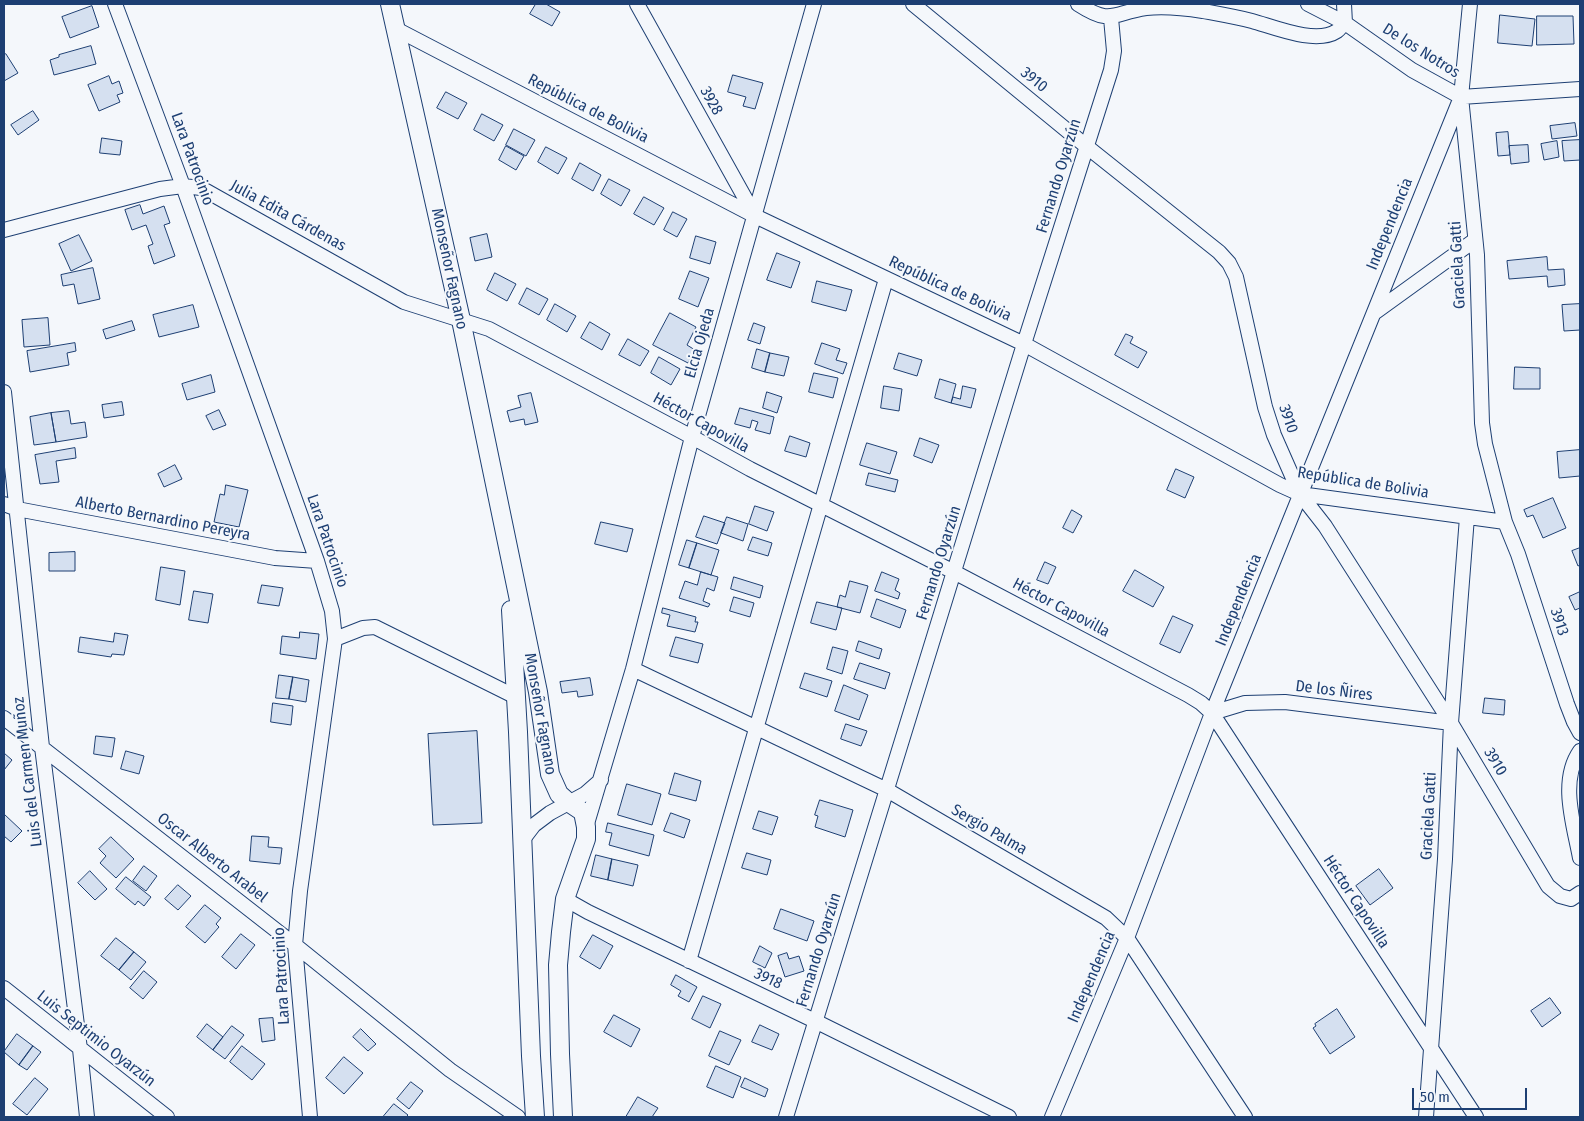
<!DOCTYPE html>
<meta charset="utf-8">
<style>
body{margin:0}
#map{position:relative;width:1584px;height:1121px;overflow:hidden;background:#f4f7fb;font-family:"Fira Sans Condensed",sans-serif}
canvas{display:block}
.frame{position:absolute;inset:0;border:5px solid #1d3f73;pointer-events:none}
.scale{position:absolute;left:1412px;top:1088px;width:115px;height:22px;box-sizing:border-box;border:2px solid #1d3f73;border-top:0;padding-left:6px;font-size:15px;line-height:18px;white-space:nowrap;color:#1d3f73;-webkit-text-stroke:4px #f4f7fb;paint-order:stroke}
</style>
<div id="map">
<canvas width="1584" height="1121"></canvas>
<div class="frame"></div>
<div class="scale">50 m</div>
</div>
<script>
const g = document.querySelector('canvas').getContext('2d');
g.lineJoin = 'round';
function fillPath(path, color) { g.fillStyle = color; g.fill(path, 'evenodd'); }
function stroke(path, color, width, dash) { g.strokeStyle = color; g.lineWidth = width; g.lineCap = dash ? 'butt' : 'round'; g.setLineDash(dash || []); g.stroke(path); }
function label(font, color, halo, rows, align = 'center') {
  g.font = font + ' "Fira Sans Condensed",sans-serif'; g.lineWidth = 4; g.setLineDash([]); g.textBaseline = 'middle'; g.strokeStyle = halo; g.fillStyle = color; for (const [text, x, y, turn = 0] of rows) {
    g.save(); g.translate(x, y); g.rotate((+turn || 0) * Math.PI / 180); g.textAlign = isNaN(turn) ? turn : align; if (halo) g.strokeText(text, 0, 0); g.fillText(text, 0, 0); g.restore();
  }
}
const building = new Path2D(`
 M536 4H546L560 12 552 26 530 14Z
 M92 6 99 27 70 38 62 17Z
 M1500 15 1535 19 1532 46 1498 43Z
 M1537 16H1573L1574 44 1537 45Z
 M91 46 96 64 54 75 50 60 59 57V55Z
 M6 54 18 73 4 81V55Z
 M733 75 763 83 755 109 743 106 746 97 728 92Z
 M109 76 112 84 119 81 123 93 117 95 120 102 99 111 88 85Z
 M446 92 467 103 458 119 437 108Z
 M33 111 39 120 18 135 11 125Z
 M482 114 503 125 494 141 474 130Z
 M1575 123 1577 136 1552 139 1550 126Z
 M514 129 535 140 526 156 506 145Z
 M1508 132 1510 155 1498 156 1496 133Z
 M102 138 122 141 120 155 100 153Z
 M1580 140V160L1564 161 1562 141Z
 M1557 141 1559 157 1544 160 1541 144Z
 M1528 145 1529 162 1511 164 1509 146Z
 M506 146 524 156 516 170 499 160Z
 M546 147 567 158 558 174 538 162Z
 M580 163 601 175 593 191 572 179Z
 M609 179 630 190 621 206 601 194Z
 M644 197 664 208 654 225 634 214Z
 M140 205 143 214 164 206 170 223 164 225 175 256 154 264 148 246 153 244 146 225 132 230 125 210Z
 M673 212 687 219 677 237 664 230Z
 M487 234 492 257 475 261 470 238Z
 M79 235 92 261 71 271 59 244Z
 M696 236 716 242 710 264 690 258Z
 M777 253 800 262 791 288 767 280Z
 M1547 257 1548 270 1564 269 1565 285 1548 287 1547 276 1509 279 1507 261Z
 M93 268 100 299 78 304 74 284 63 286 61 275Z
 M690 271 709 278 698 307 679 299Z
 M495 273 516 284 507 301 487 290Z
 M817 281 852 290 846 311 812 302Z
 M527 288 548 299 539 315 519 304Z
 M555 304 576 316 567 332 547 320Z
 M1580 304V330L1564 331 1562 305Z
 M193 305 199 327 159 337 153 315Z
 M670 313 696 327 687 345 695 350 688 363 653 345Z
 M48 318 50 345 24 347 22 320Z
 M132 321 135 330 106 339 103 330Z
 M590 322 610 334 602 350 581 338Z
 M754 323 765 327 760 344 748 340Z
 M1126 334 1133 337 1130 343 1147 352 1138 368 1115 355Z
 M628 339 649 351 640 366 619 355Z
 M75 343 76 351 67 353 69 365 30 372 27 351Z
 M822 343 840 349 836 360 847 363 843 374 815 364Z
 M757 349 770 353 765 372 752 368Z
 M770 353 789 357 784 376 765 372Z
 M899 353 922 360 917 376 894 369Z
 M659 357 680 369 671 385 651 373Z
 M1515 367 1540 368V389H1514Z
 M814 373 838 378 833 398 809 392Z
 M211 375 215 392 187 400 182 384Z
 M940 379 956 384 951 403 935 398Z
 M884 386 902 389 899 411 881 408Z
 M963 386 976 389 971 408 951 403 953 397 960 399Z
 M767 392 782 397 777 413 763 408Z
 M531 393 538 422 525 425 524 419 510 422 507 411 521 407 518 396Z
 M122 402 124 415 104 418 102 405Z
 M740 408 774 417 770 434 755 430 758 422 752 420 750 428 735 424Z
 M219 410 226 425 213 430 206 416Z
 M69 411 71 424 85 422 87 437 56 442 51 413Z
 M51 413 56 442 34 445 30 417Z
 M790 436 810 443 806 457 785 451Z
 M920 438 939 445 932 463 914 456Z
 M867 443 897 452 890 474 860 465Z
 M75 448 76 458 56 461 59 482 40 484 35 455Z
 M1580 450V476L1559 478 1557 452Z
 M175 465 182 479 164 487 158 474Z
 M1176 469 1194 477 1185 498 1167 490Z
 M869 473 898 480 895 492 866 485Z
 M226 485 248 490 239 527 214 522 220 494 224 495Z
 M1553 498 1566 528 1543 538 1533 515 1527 517 1524 510Z
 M755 506 774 512 767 531 749 524Z
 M1072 510 1082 516 1073 533 1063 528Z
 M704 516 725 523 717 544 696 537Z
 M727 517 748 524 743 541 721 533Z
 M601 522 633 529 627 552 595 544Z
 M753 537 772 543 768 556 748 550Z
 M687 540 697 543 689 568 679 565Z
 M697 543 719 550 711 575 689 568Z
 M1580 548V565L1578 566 1572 551Z
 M75 552V571H49V553Z
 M1045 562 1056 567 1048 584 1037 580Z
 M161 567 185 571 180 605 156 600Z
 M1135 570 1164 587 1153 607 1123 591Z
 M701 572 718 577 714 591 707 588 703 601 710 604 708 607 679 598 685 581 697 585Z
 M882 572 899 579 895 590 900 593 898 599 875 591Z
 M734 577 763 586 760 598 731 589Z
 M850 581 868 586 860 613 837 607 840 595 845 597Z
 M262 585 283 588 279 606 258 603Z
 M194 591 213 594 208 623 189 620Z
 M1580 592V608L1575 610 1569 597Z
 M734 597 754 603 750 617 730 611Z
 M877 599 906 610 900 628 871 617Z
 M817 602 842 608 836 630 811 623Z
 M663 608 696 617 695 622H698L695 632 667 626 670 615 662 613Z
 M1173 616 1193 625 1180 653 1160 644Z
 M300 632 319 634 316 659 280 654 282 636 299 638Z
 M115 633 128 635 124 655 112 654 111 657 78 652 80 637 113 642Z
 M676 637 703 644 698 663 670 656Z
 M859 641 882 649 879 659 856 651Z
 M833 647 848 651 842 674 827 669Z
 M860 663 890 673 885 689 854 679Z
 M805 673 832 681 827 697 800 688Z
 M279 675 293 677 289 699 276 698Z
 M293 677 309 680 306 702 289 699Z
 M590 678 593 695 578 697 577 691 562 693 560 682Z
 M844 685 868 695 859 720 835 711Z
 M1485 698 1505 700 1504 715 1483 713Z
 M273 703 293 706 291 725 271 722Z
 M846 724 867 731 861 746 841 739Z
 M477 731 482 823 433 825 428 734Z
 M96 736 115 738 112 757 94 754Z
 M126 751 144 756 139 774 121 769Z
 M4 753 12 760 4 770Z
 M675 773 701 781 696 801 669 794Z
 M627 784 661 794 652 825 618 815Z
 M820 800 853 810 845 837 815 827 818 816 815 815Z
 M759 811 778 817 772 835 753 829Z
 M671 813 690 820 684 838 664 831Z
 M4 814 22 831 11 842 4 836Z
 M608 823 654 835 649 856 609 845 612 833 606 832Z
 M252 836 269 837 268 847 282 848 280 864 250 861Z
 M111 837 134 859 116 878 100 863 106 856 99 849Z
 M747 853 771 860 767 875 742 868Z
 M596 855 612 859 608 880 591 876Z
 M612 859 638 865 633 886 608 880Z
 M144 866 157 876 146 891 133 881Z
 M1379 869 1393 888 1370 905 1356 886Z
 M90 871 107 889 95 900 78 883Z
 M126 877 151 897 144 906 138 901 135 905 116 889Z
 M178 885 191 896 178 910 165 899Z
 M205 905 221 918 216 924 219 927 205 943 186 927Z
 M781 909 814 921 807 941 774 929Z
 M241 934 255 945 236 969 222 957Z
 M593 935 613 946 600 969 580 957Z
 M116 938 134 952 119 970 101 956Z
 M760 946 772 953 765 968 753 962Z
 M134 952 146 962 131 980 119 970Z
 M787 953 789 959 799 956 804 971 785 977 778 956Z
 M144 971 157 982 143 999 130 988Z
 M676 975 697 987 689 1002 678 996 681 991 671 985Z
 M703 996 721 1004 710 1028 692 1019Z
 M1550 998 1561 1013 1542 1027 1531 1011Z
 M1337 1009 1355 1037 1330 1054 1313 1028 1316 1026 1315 1024Z
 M614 1015 640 1029 631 1047 604 1032Z
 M273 1018 275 1040 262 1042 259 1019Z
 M207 1024 223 1037 213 1050 197 1037Z
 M760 1025 779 1034 772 1050 752 1042Z
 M232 1026 244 1035 225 1059 213 1050Z
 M361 1029 376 1044 368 1051 353 1037Z
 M720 1031 741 1040 729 1065 709 1056Z
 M17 1034 33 1046 19 1065 4 1052Z
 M33 1046 41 1052 27 1070 19 1065Z
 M242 1046 265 1064 252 1080 230 1062Z
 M344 1057 363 1073 344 1094 326 1078Z
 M716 1066 741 1077 733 1098 707 1087Z
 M35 1078 48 1089 27 1115 13 1104Z
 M745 1078 768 1089 765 1097 741 1087Z
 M411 1082 423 1091 409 1109 397 1099Z
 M638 1097 658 1108 652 1117H626Z
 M394 1104 408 1115 406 1117H383Z`);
fillPath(building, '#d5e0f0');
stroke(building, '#1d3f73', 1);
const minor = new Path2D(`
 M115 4 183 186 317 561 332 611 335 639 300 891 295 945 310 1117
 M637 4 755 216
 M913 4 1086 146 1219 252 1229 263 1236 277 1265 407 1274 435 1300 494 1325 526 1451 723 1548 886 1560 896 1571 899 1580 893
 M1078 4C1112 26 1112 13 1146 8 1165 6 1184 8 1203 11 1219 14 1236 17 1252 21 1274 27 1316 45 1337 31 1340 29 1342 25 1345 23L1412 70 1461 97 1580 89
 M1308 4 1345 23 1344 4
 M1470 4 1461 97 1477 255 1482 423 1485 444 1505 522 1518 554 1567 704 1574 722 1580 733
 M396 29 755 216 1024 344 1280 485 1300 494 1505 522
 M4 230 160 189 183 186 201 188 404 302 489 329 692 437 750 469 954 572 1188 695 1201 703 1212 713 1476 1117
 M1374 313 1475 240
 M4 392 42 747 80 1049 87 1117
 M4 504 17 509 275 558 317 561
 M335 639 363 628 375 627 516 697
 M633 669 887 790 1106 918 1127 938 1245 1117
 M1212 713 1245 703 1285 702 1451 723
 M4 718 295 945 450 1070 518 1117
 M1580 751C1559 781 1574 825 1580 858
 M586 827 633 669 692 437 814 4
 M521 842 534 825 550 813 585 794 601 780
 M565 899 588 912 815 1021 1009 1117
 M689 961 886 279
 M4 988 167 1117
 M786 1117 1024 344 1111 70 1114 51 1111 18
 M1052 1117 1127 938 1212 713 1461 97
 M1426 1117 1445 859 1451 723 1467 517`);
const tertiary = new Path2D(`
 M390 4 461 320 538 692 550 774 559 794 568 802 583 812 586 827V839L565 899 561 932 558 965 560 1054 563 1117
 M511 610 518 732 531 1056 535 1117`);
stroke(minor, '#1d3f73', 16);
stroke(tertiary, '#1d3f73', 20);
stroke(minor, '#f4f7fb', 14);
stroke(tertiary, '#f4f7fb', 18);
label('16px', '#1d3f73', '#f4f7fb', [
 ["De los Notros",1421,51,32],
 ["3910",1034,80,39],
 ["3928",711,101,61],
 ["República de Bolivia",588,109,27],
 ["Lara Patrocinio",192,159,70],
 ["Fernando Oyarzún",1059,176,-73],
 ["Julia Edita Cárdenas",288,216,29],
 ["Independencia",1390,224,-68],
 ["Graciela Gatti",1458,265,-93],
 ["Monseñor Fagnano",449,269,78],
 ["República de Bolivia",950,289,25],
 ["Elcia Ojeda",700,343,-74],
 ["3910",1288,419,71],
 ["Héctor Capovilla",701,423,29],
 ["República de Bolivia",1363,483,9],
 ["Alberto Bernardino Pereyra",163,519,11],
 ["Lara Patrocinio",327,541,71],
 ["Fernando Oyarzún",939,563,-73],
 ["Independencia",1239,600,-68],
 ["Héctor Capovilla",1061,608,28],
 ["3913",1559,622,72],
 ["De los Ñires",1334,691,7],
 ["Monseñor Fagnano",540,714,80],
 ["3910",1495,762,59],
 ["Luis del Carmen Muñoz",28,772,-97],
 ["Graciela Gatti",1429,816,-87],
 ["Sergio Palma",989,830,30],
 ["Oscar Alberto Arabel",212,858,38],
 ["Héctor Capovilla",1356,902,57],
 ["Fernando Oyarzún",819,950,-73],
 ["Lara Patrocinio",282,976,-93],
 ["Independencia",1092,977,-67],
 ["3918",768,979,25],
 ["Luis Septimio Oyarzún",96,1039,38]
]);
</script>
